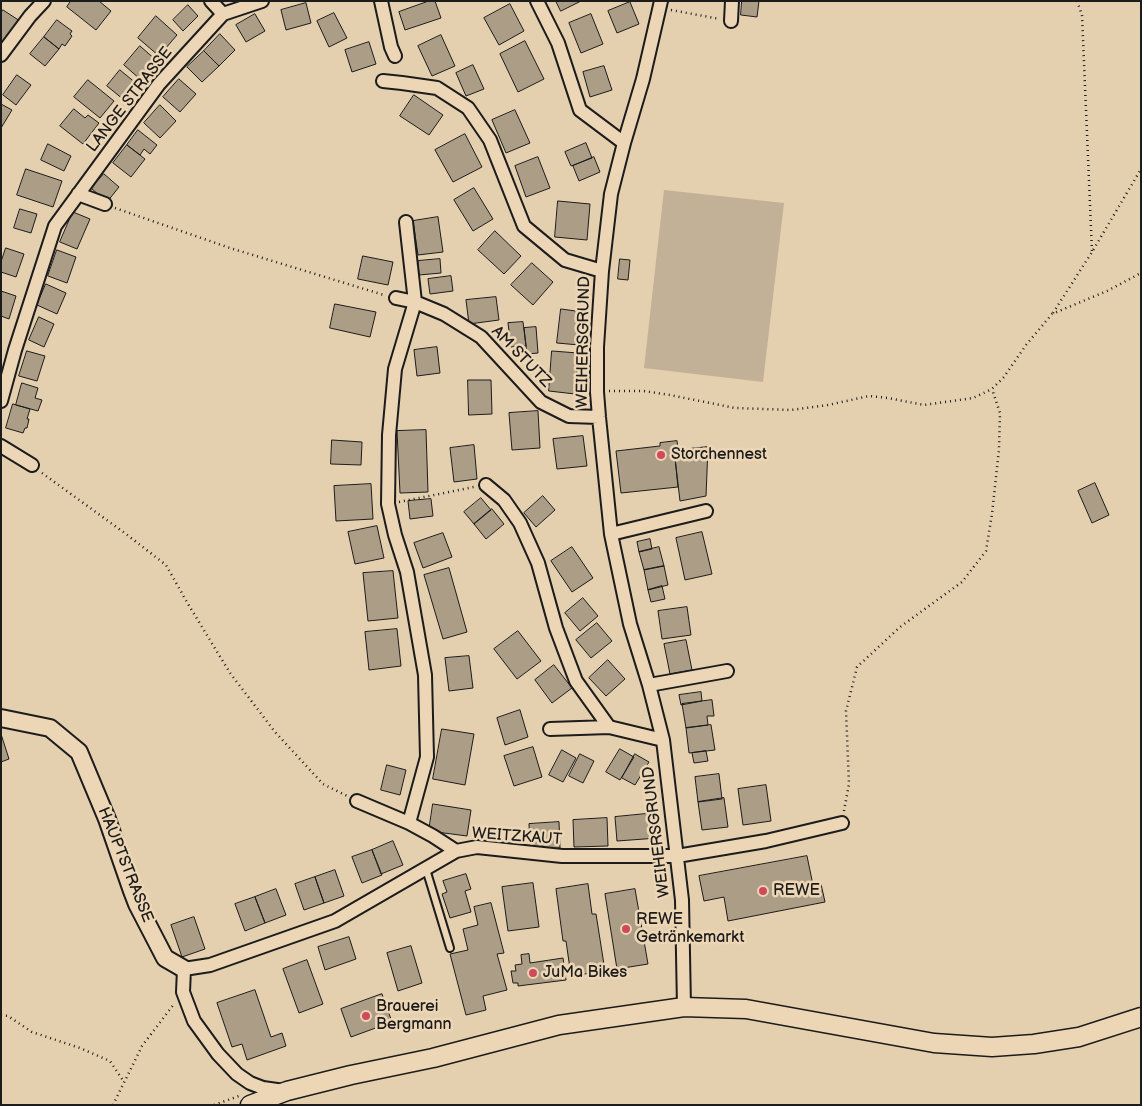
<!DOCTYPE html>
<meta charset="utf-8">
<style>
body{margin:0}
#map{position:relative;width:1142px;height:1106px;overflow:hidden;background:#e4cfaf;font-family:"Balsamiq Sans",sans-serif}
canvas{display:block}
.frame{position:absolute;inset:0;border:2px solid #1c1c1c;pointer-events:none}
</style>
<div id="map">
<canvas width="1142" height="1106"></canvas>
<div class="frame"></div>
</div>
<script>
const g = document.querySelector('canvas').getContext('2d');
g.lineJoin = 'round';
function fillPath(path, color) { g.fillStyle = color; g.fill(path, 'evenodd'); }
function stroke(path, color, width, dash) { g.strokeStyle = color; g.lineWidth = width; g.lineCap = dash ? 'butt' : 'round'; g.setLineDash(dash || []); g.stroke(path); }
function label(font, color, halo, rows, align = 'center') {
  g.font = font + ' "Balsamiq Sans",sans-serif'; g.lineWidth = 5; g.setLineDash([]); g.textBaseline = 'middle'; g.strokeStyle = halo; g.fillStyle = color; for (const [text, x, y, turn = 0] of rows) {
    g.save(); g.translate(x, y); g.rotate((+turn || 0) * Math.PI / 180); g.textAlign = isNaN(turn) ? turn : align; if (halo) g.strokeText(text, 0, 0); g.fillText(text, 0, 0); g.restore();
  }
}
fillPath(new Path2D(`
 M664 190 784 203 763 382 644 368Z`), '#c2b196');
const building = new Path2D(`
 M71 1H99L111 11 96 30 67 7Z
 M429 1H435L441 18 405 30 399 12Z
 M556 1H581L561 11Z
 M742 1H759L757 17 741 15Z
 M630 2 639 24 617 33 608 11Z
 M306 3 311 23 286 30 281 10Z
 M510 4 524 31 499 45 484 18Z
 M188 5 198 16 183 31 173 20Z
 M3 10 20 21 1 48V13Z
 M334 13 347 38 329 47 317 21Z
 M255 14 265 31 246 42 236 25Z
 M591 14 603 44 581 53 569 23Z
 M156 16 177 35 159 56 138 38Z
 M57 20 72 31 70 34 72 36 65 46 62 44 59 49 44 37Z
 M220 34 235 50 219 66 204 51Z
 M441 35 455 66 432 76 418 46Z
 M44 37 59 49 45 66 30 54Z
 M525 41 544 79 518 92 500 54Z
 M369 42 376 64 352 72 345 50Z
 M140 46 157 61 141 80 124 65Z
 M204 51 219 66 202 82 187 67Z
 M473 65 484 89 466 96 456 73Z
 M604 66 612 90 590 97 583 72Z
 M120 70 137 84 124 100 107 86Z
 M17 75 31 85 16 105 3 95Z
 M179 79 196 94 180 112 163 97Z
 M88 80 114 101 100 118 74 97Z
 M414 95 443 115 429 135 400 116Z
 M1 104 12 110 1 128Z
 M160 105 176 121 160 138 144 123Z
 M74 109 85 118 88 115 99 123 83 144 60 126Z
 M515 110 530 143 506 153 492 120Z
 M138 130 157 145 150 154 144 149 140 155 127 145Z
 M465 134 482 167 453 182 435 150Z
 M586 143 592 158 571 166 565 152Z
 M48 144 71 156 64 171 41 160Z
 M127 145 145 159 131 177 113 163Z
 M538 157 550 188 526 197 515 166Z
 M594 157 600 172 579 181 573 166Z
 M26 169 62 181 53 207 17 195Z
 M104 174 119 187 107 202 91 188Z
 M474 188 493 219 473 231 454 200Z
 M558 201 590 204 587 240 555 237Z
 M20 209 37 214 31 233 14 228Z
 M73 212 90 219 77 249 60 242Z
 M438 217 443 252 418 255 413 221Z
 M495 231 521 256 504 274 478 250Z
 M6 248 24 254 16 277 1 272V262Z
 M57 250 76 257 67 283 48 276Z
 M363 256 393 262 388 285 358 279Z
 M440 259 441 273 419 275 418 261Z
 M620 259 630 260 628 280 618 279Z
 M532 263 553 282 533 305 511 285Z
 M451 276 453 291 430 294 428 279Z
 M46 284 66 293 57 314 37 305Z
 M1 291 16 296 9 319 1 316Z
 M496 297 499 320 469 324 466 300Z
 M335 304 376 312 370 337 330 328Z
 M561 309 583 312 579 345 557 343Z
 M39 317 54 324 44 347 29 340Z
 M523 322 526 346 511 347 508 323Z
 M536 327 538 353 527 354 524 328Z
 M437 347 440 373 417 376 414 350Z
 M27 351 45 356 37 381 19 376Z
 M552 351 578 353 575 394 549 391Z
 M468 380H491L492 414 469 415Z
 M22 383 38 388 35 398 42 400 38 411 16 405Z
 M13 404 30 409 27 419H29L27 428H25L23 433 6 428Z
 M538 411 540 448 512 450 509 413Z
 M426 430 428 492 400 493 397 431Z
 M583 436 587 466 557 469 553 439Z
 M332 440 362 442 361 465 331 464Z
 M677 441 679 457 675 458 678 487 621 493 616 451 660 446V443Z
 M474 445 477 479 454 482 450 448Z
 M708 447 706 496 680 501 675 458 690 456 689 449Z
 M1095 483 1109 515 1092 523 1078 491Z
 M371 484 373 519 336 521 334 486Z
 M543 496 555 510 536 527 524 513Z
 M481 498 491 510 474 524 464 512Z
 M431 499 433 516 410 519 408 501Z
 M492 509 504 524 486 539 474 524Z
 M377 526 384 558 355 564 348 532Z
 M702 532 712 574 685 580 676 538Z
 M443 533 452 557 423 568 414 543Z
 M650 539 652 549 639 552 637 542Z
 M572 547 593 578 572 592 551 561Z
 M659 547 664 566 644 570 639 552Z
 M664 566 668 585 648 590 644 570Z
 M449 568 467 632 443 639 424 575Z
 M393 571 398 618 368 621 363 573Z
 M662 586 665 599 651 602 648 590Z
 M583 598 598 616 580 631 565 613Z
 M687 607 691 635 662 639 658 611Z
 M597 623 612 641 591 658 576 640Z
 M397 629 401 666 369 670 365 632Z
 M518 631 541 661 517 679 494 649Z
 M686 640 692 670 670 674 664 644Z
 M469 656 473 688 449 691 445 658Z
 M608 660 625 679 606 696 589 678Z
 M554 665 572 688 552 703 535 680Z
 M701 692 702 701 681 705 679 695Z
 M712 700 714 716H707L708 725 686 728 682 704Z
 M520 710 528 737 505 745 497 718Z
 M711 725 715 750 689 753 686 728Z
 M442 729 474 734 465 785 433 779Z
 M1 734 9 759 1 762Z
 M533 747 542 777 514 786 504 756Z
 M620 749 634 757 620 780 606 772Z
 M562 750 576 758 563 782 549 775Z
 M706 751 708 761 694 763 692 753Z
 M580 754 594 761 583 783 569 776Z
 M635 754 649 762 635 785 622 778Z
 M387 765 406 770 400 795 381 790Z
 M719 774 722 799 698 802 695 777Z
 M766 785 771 821 743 825 738 789Z
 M724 798 728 827 702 830 698 802Z
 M433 804 471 810 467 836 429 831Z
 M656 813 658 838 617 841 615 817Z
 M607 818 608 846 574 847 573 820Z
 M559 822 560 848 530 850 529 824Z
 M393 841 403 865 381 874 372 850Z
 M372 850 382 875 362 883 352 857Z
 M807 856 813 885 821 884 825 902 728 921 724 897 704 901 699 876Z
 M335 870 344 896 324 903 315 877Z
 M466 874 471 889 465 891 471 912 450 918 442 894 447 892 443 881Z
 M315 877 324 903 304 910 295 884Z
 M533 883 539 927 508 931 502 887Z
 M588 884 592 914H596L605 971 571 976 566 941H563L556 889Z
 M276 889 286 915 265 923 255 897Z
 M635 889 648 964 617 969 605 894Z
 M255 897 265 923 245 931 235 904Z
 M491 903 504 953 497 954 507 990 483 996 486 1010 466 1015 450 954 468 950 463 929 478 925 474 907Z
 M194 917 205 949 182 957 171 925Z
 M349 937 356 959 325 970 318 947Z
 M411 946 422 983 398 991 387 953Z
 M529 954 530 963 563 958 566 980 518 986V983H513L511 971H516L515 965 522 964 521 955Z
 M307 960 323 1004 299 1013 283 969Z
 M255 990 271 1037 282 1033 286 1046 247 1060 242 1044 232 1047 217 1003Z
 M382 994 392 1022 351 1037 341 1009Z`);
fillPath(building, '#ac9d86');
stroke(building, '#1c1c1c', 1);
const service = new Path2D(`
 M426 869 450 948`);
const minor = new Path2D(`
 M211 1 223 14
 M381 1 391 47 395 56
 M537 1 558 43 580 110 624 143
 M661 1 643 79 624 143 611 194 602 271 597 347V392L599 417 611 534 630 624 649 685 663 740 682 900 684 1007
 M731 21 732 1
 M1 55 30 16 44 1
 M383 81 402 83 437 88 468 108 490 140 524 226 565 260 602 271
 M78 194 105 204
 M406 222 415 302 395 369 389 435 388 504 395 535 407 572 425 675 427 757 409 823
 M396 298 415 302 444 314 481 337 541 402 569 416 599 417
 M1 401 15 350 55 226 159 84 223 14 262 1
 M1 446 32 465
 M486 485 504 500 520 523 538 563 556 628 576 681 609 727 663 740
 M611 534 706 511
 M649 685 727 671
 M550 729 609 727
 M357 801 409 823 433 836 456 851
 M284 1091 263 1088 250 1083 237 1074 218 1054 194 1021 183 992 184 969 210 965 335 921 456 851 477 847 562 856H677L766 841 842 823`);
const tertiary = new Path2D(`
 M1 718 50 728 79 752 107 819 132 891 137 904 165 958 184 969`);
const secondary = new Path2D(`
 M250 1105 287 1091 351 1075 433 1058 559 1025 684 1007 746 1009 934 1043 992 1047 1034 1044 1079 1037 1141 1017`);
stroke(service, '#1c1c1c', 10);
stroke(minor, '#1c1c1c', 16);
stroke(tertiary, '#1c1c1c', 20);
stroke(secondary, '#1c1c1c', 21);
stroke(new Path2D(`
 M1077 1 1082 15 1092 252
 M671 10 720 19
 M115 208 230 248 384 295
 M1053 313 1092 252 1141 169
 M609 391H644L670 395 735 408 791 410 828 405 869 396 888 398 924 405 973 398 992 389 1004 377 1026 345 1052 314 1107 291 1141 273
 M42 473 126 534 166 565 188 604 230 673 275 732 323 784 347 796
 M399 502 474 487
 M844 811 849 784 846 711 857 667 900 627 962 582 986 551 992 514 999 449 1000 413 992 389
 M1 1015 8 1016 32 1032 80 1048 110 1061 124 1082
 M113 1105 142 1046 174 1004
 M214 1105 239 1096`), '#1c1c1c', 2.5, [1, 4]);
stroke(service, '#ecd6b5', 6);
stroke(minor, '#ecd6b5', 12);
stroke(tertiary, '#ecd6b5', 16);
stroke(secondary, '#ecd6b5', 18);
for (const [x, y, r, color] of [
 [661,455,5,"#d1495b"],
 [763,891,5,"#d1495b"],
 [626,929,5,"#d1495b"],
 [533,973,5,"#d1495b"],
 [366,1016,5,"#d1495b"]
]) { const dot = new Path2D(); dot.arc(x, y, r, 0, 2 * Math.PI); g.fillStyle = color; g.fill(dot); stroke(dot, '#ecd6b5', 2); }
label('16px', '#1c1c1c', '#ecd6b5', [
 ["LANGE STRASSE",130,100,-52],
 ["WEIHERSGRUND",584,342,-89],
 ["AM STUTZ",521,357,46],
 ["WEIHERSGRUND",657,832,-97],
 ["WEITZKAUT",517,837,4],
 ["HAUPTSTRASSE",125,865,68]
]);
label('16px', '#1c1c1c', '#ecd6b5', [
 ["Storchennest",671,455],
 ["REWE",773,891],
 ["REWE",636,920],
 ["Getränkemarkt",636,938],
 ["JuMa Bikes",543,973],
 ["Brauerei",376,1007],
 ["Bergmann",376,1025]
], 'left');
</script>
